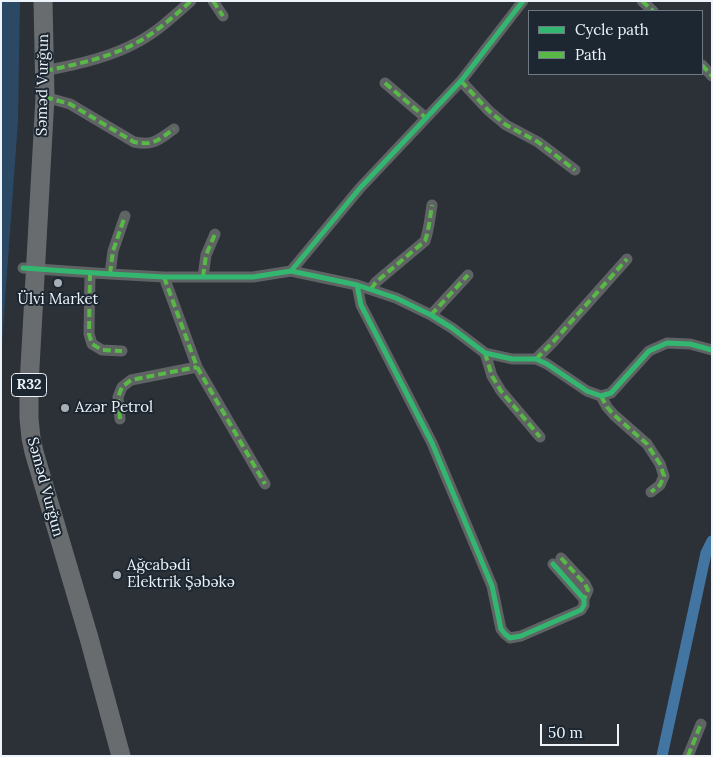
<!DOCTYPE html>
<meta charset="utf-8">
<style>
body{margin:0}
#map{position:relative;width:713px;height:757px;overflow:hidden;background:#2b3137;font-family:Lora,serif}
canvas{display:block}
.frame{position:absolute;inset:0;border:2px solid #ecf3fa;pointer-events:none}
.legend{position:absolute;left:528px;top:10px;width:175px;height:65px;box-sizing:border-box;background:#1d2731;border:1px solid #707981;margin:0;padding:6px 9px;list-style:none;font-size:15px;color:#ecf3fa}
.legend li{display:flex;align-items:center;gap:10px;height:25px}
.legend b{width:25px;border:1px solid #707981}
.scale{position:absolute;left:540px;top:724px;width:79px;height:22px;box-sizing:border-box;border:2px solid #ecf3fa;border-top:0;padding-left:6px;font-size:15px;line-height:18px;white-space:nowrap;color:#ecf3fa;-webkit-text-stroke:4px #1d2731;paint-order:stroke}
</style>
<div id="map">
<canvas width="713" height="757"></canvas>
<div class="frame"></div>
<ul class="legend">
<li><b style="height:6px;background:#33b770"></b>Cycle path</li>
<li><b style="height:6px;background:#58b947"></b>Path</li>
</ul>
<div class="scale">50 m</div>
</div>
<script>
const g = document.querySelector('canvas').getContext('2d');
g.lineJoin = 'round';
function fillPath(path, color) { g.fillStyle = color; g.fill(path, 'evenodd'); }
function stroke(path, color, width, dash) { g.strokeStyle = color; g.lineWidth = width; g.lineCap = dash ? 'butt' : 'round'; g.setLineDash(dash || []); g.stroke(path); }
function label(font, color, halo, rows, align = 'center') {
  g.font = font + ' Lora,serif'; g.lineWidth = 4; g.setLineDash([]); g.textBaseline = 'middle'; g.strokeStyle = halo; g.fillStyle = color; for (const [text, x, y, turn = 0] of rows) {
    g.save(); g.translate(x, y); g.rotate((+turn || 0) * Math.PI / 180); g.textAlign = isNaN(turn) ? turn : align; if (halo) g.strokeText(text, 0, 0); g.fillText(text, 0, 0); g.restore();
  }
}
fillPath(new Path2D(`
 M1 1H20L18 121 1 356Z`), '#2b4864');
stroke(new Path2D(`
 M662 756 706 553 712 541`), '#4375a3', 11);
stroke(new Path2D(`
 M213 1 223 16
 M642 1 653 11
 M702 65 712 76
 M45 71C77 64 109 58 138 42 158 31 174 16 191 1
 M461 81 489 111 506 125 538 142 575 170
 M385 83 426 118
 M45 97 70 104 134 142C154 146 158 140 174 129
 M23 268 110 274 164 277H253L291 271 360 188 461 81 523 1
 M291 271 357 285 396 298 431 315 452 328 485 353 512 359H536L547 364 587 391 601 396 611 393 649 351 667 343 690 344 712 350
 M90 273 89 334 92 344 102 350 122 351
 M110 274 113 251 125 216
 M164 277 197 367 265 484
 M203 277 206 255 215 234
 M357 285 361 305 432 443 492 586 501 629 505 634 510 638 521 636 581 610 584 605V599L553 564
 M371 289 376 282 425 241C429 230 430 217 432 205
 M431 315 468 275
 M485 353 492 376 501 391 540 437
 M536 359 553 342 627 259
 M601 396 607 407 614 415 647 444 660 464 664 476 660 485 651 492
 M120 419 118 397 122 387 131 380 197 367
 M561 558 585 584 588 590 584 599
 M688 756 701 724`), '#5f6364', 11);
stroke(new Path2D(`
 M43 1 45 97 29 385V418L31 438 34 452 89 638 121 756`), '#686c6e', 19);
stroke(new Path2D(`
 M213 1 223 16
 M642 1 653 11
 M702 65 712 76
 M45 71C77 64 109 58 138 42 158 31 174 16 191 1
 M461 81 489 111 506 125 538 142 575 170
 M385 83 426 118
 M45 97 70 104 134 142C154 146 158 140 174 129
 M90 273 89 334 92 344 102 350 122 351
 M110 274 113 251 125 216
 M164 277 197 367 265 484
 M203 277 206 255 215 234
 M371 289 376 282 425 241C429 230 430 217 432 205
 M431 315 468 275
 M485 353 492 376 501 391 540 437
 M536 359 553 342 627 259
 M601 396 607 407 614 415 647 444 660 464 664 476 660 485 651 492
 M120 419 118 397 122 387 131 380 197 367
 M561 558 585 584 588 590 584 599
 M688 756 701 724`), '#58b947', 4, [8, 4]);
stroke(new Path2D(`
 M23 268 110 274 164 277H253L291 271 360 188 461 81 523 1
 M291 271 357 285 396 298 431 315 452 328 485 353 512 359H536L547 364 587 391 601 396 611 393 649 351 667 343 690 344 712 350
 M357 285 361 305 432 443 492 586 501 629 505 634 510 638 521 636 581 610 584 605V599L553 564`), '#33b770', 5);
for (const [x, y, r, color] of [
 [58,283,5,"#a8afb6"],
 [65,408,5,"#a8afb6"],
 [117,575,5,"#a8afb6"]
]) { const dot = new Path2D(); dot.arc(x, y, r, 0, 2 * Math.PI); g.fillStyle = color; g.fill(dot); stroke(dot, '#1d2731', 2); }
for (const [x, y, w] of [
 [29,385,35]
]) { const box = new Path2D(); box.roundRect(x - w / 2, y - 11.5, w, 23, 4); g.fillStyle = '#1d2731'; g.fill(box); stroke(box, '#ecf3fa', 1); }
label('bold 14px', '#ecf3fa', null, [
 ["R32",29,385]
]);
label('15px', '#ecf3fa', '#1d2731', [
 ["Səməd Vurğun",43,85,-89],
 ["Səməd Vurğun",45,487,75]
]);
label('15px', '#ecf3fa', '#1d2731', [
 ["Ülvi Market",58,300,"center"],
 ["Azər Petrol",75,408],
 ["Ağcabədi",127,566],
 ["Elektrik Şəbəkə",127,583]
], 'left');
</script>
